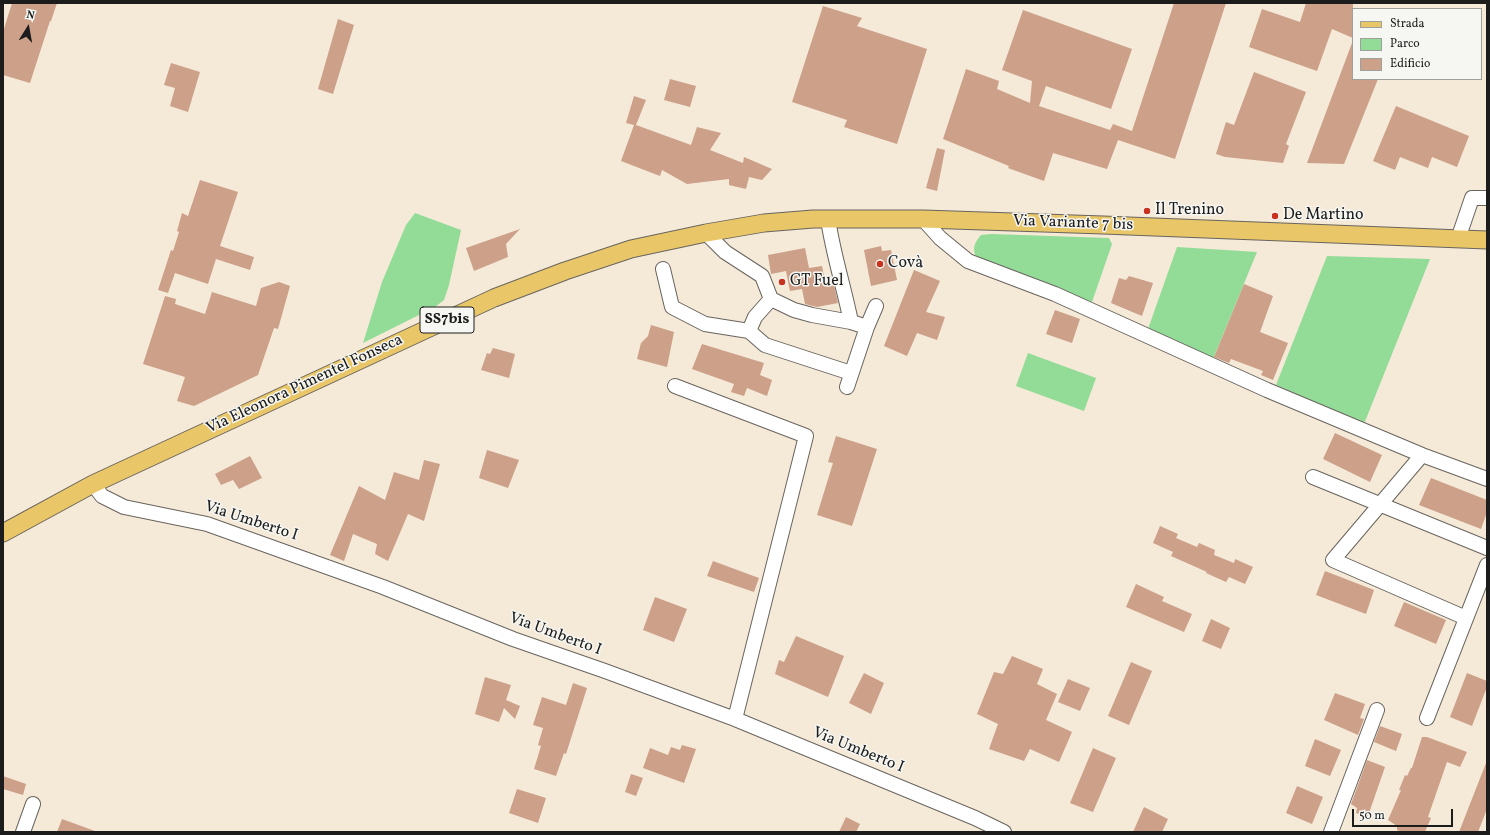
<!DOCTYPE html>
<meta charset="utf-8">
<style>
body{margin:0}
#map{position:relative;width:1490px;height:835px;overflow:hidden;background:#f5e9d8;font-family:Vollkorn,serif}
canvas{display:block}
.frame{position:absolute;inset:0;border:4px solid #1c1c1c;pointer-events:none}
.legend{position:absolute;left:1352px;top:8px;width:130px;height:72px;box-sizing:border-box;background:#f6f6f2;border:1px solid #9f9f9c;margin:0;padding:5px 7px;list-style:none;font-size:12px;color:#1c1c1c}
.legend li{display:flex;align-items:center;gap:8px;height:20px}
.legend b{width:20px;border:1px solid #9f9f9c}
.north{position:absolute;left:8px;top:8px;width:40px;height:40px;-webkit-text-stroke:3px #f6f6f2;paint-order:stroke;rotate:11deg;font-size:11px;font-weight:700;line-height:16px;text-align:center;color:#1c1c1c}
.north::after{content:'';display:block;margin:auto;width:14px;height:18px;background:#1c1c1c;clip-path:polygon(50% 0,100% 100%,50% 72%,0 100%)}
.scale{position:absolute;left:1352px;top:809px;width:101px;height:18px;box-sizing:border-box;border:2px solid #1c1c1c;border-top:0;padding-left:5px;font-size:12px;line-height:14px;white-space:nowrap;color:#1c1c1c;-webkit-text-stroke:3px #f6f6f2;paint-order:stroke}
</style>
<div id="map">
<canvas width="1490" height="835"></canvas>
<div class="frame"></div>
<ul class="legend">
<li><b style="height:5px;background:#e9c769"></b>Strada</li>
<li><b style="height:11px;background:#92dc97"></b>Parco</li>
<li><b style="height:11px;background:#cca089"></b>Edificio</li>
</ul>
<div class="north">N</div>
<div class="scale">50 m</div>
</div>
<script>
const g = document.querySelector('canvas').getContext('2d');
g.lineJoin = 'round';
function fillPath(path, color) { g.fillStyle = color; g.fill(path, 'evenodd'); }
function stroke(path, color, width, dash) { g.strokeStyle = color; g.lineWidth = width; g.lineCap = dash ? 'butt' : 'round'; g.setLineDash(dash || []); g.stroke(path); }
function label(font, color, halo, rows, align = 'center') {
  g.font = font + ' Vollkorn,serif'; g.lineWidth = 3; g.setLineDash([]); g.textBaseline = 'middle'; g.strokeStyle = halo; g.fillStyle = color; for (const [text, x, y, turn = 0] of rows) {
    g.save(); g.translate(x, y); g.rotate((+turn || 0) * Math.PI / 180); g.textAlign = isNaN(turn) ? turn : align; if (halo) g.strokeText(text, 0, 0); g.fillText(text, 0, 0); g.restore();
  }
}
fillPath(new Path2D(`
 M415 213 461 230 449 285 444 300 435 307 363 343 382 282 406 225Z
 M992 234 1109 238 1112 244 1111 247 1092 302 977 258C971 249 975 242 981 235Z
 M1177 247 1257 252 1213 359 1148 329Z
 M1327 256 1430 259 1364 424 1276 385Z
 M1028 353 1096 378 1084 411 1016 386Z`), '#92dc97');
fillPath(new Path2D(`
 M12 3H57L51 21H50L30 83 3 75V32Z
 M1174 3H1226L1175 159 1118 140 1107 169 1053 153 1044 181 1008 168 1009 166 943 139 966 69 999 81 997 89 1030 103 1032 81 1002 70 1023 10 1132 49 1111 109 1046 86 1039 106 1110 130 1113 124 1132 131Z
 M1306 3H1353V38L1332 29 1317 71 1249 47 1262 9 1300 22Z
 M823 6 862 18 857 26 927 49 897 144 844 127 847 120 792 102Z
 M338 19 354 25 333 94 318 89Z
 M1352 43 1353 79H1378L1344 164 1307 163Z
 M171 63 200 72 188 112 170 106 175 88 164 85Z
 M1254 72 1306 92 1286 144 1289 146 1283 163 1225 157 1216 154 1226 122 1234 125Z
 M670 79 696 86 690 107 664 100Z
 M634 96 646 100 636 125 691 145 697 127 721 133 710 150 743 163 744 157 772 169 762 180 749 177 746 189 729 185V179L687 184 662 170 660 176 621 161 634 125 626 123Z
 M1396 106 1469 136 1457 167 1432 157 1428 168 1400 157 1395 170 1373 161Z
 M937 148 945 150 937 191 926 188Z
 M200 180 238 192 220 246 254 257 250 270 216 259 208 284 175 273 168 293 158 290 171 250 173 251 179 232 177 231 182 213 188 216Z
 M520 229 506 244 508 257 474 271 466 248Z
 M881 246 882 251 891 250 897 280 871 286 864 250Z
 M805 248 809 268 822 266 826 286 834 285 838 303 817 307 805 304 802 289 790 291 786 271 771 274 768 255Z
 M914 270 940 281 926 312 945 317 937 340 917 333 907 356 884 346Z
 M1129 276 1153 283 1142 316 1111 303 1119 278 1126 280Z
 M279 282 290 286 278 329 274 328 258 375 194 406 177 401 185 377 143 364 165 296 176 299 175 304 205 314 212 292 256 306 261 288Z
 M1244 284 1273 296 1260 332 1288 343 1273 380 1261 375 1263 371 1231 359 1229 363 1214 357Z
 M1055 310 1080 319 1072 343 1046 334Z
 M651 325 674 332 667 367 637 359 641 343 648 336Z
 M702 344 764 363 760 375 772 380 767 396 747 388 744 396 731 392 734 384 692 369Z
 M493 348 515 354 509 378 481 370 487 353 490 354Z
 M1335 433 1382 455 1370 482 1323 459Z
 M836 436 877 449 852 526 817 515 833 463 828 462Z
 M487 450 519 460 508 488 479 478Z
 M250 456 262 478 239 489 233 480 221 485 215 474Z
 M424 460 440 464 424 521 408 514 388 561 375 554 377 544 353 534 344 561 330 555 359 486 385 500 394 472 419 480Z
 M1431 478 1487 500V512L1481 529 1419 505Z
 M1160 526 1178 534 1176 538 1197 547 1199 543 1215 550 1214 555 1234 563 1235 559 1253 567 1245 584 1229 577 1226 582 1206 573 1207 572 1171 556 1173 552 1153 543Z
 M713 561 759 578 754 592 707 576Z
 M1325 571 1374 590 1366 614 1316 595Z
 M1136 584 1164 597 1162 601 1192 614 1184 632 1126 607Z
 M655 597 687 609 674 642 643 630Z
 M1404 602 1446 620 1436 644 1394 626Z
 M1211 619 1230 628 1221 649 1202 641Z
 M796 636 844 656 828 697 775 674 779 660 784 662Z
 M1012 656 1043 669 1037 684 1057 694 1046 720 1072 732 1059 762 1030 749 1024 761 989 749 998 724 977 714 994 672 1003 674Z
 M1131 662 1152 671 1129 725 1108 716Z
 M864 673 884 683 871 714 849 703Z
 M1467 673 1487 681V687L1472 726 1450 717Z
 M485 677 511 685 506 700 520 706 515 719 504 708 499 722 475 714Z
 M1068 679 1090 688 1080 711 1058 702Z
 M573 683 587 688 566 754 564 753 556 776 534 769 541 746 538 745 543 728 533 725 542 697 566 705Z
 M1335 693 1365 704 1360 718 1364 719 1358 735 1324 720Z
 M1380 726 1402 734 1396 751 1374 742Z
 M1422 737H1427L1467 752 1460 767 1447 762 1428 817 1431 818 1425 832H1402L1397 830V826L1388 820 1401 790H1399L1405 775 1407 776 1411 768H1412Z
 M1315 739 1341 750 1330 776 1305 766Z
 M682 745 696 749 684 783 643 768 650 748 668 755 671 747 680 750Z
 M1093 748 1116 758 1093 812 1070 803Z
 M1367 760 1385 767 1368 816H1364L1356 813 1357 808 1351 804Z
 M1486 763 1487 809 1478 832H1459Z
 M631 774 643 778 636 796 625 792Z
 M3 776 26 784 23 795 3 789Z
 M1297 786 1323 797 1312 824 1286 813Z
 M517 789 546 798 538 823 509 813Z
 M1144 807 1168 819 1162 832H1133Z
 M846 817 860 824 856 832H839Z
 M62 819 95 831 94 832H57Z`), '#cca089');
const minor = new Path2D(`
 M923 219 940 238 968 261 1055 294 1267 390 1422 455 1487 479
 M706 233 725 252 762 276 771 299 794 310 812 315 851 322C844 287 833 254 828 219
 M1458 239 1472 198H1487
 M663 269 672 307 705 324 749 331
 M771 299 755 317 749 331 765 345 851 373
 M867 327 876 306
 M675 386 806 436 735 719
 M847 387 867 327 851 322
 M1422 455 1333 560 1466 618
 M1313 477 1487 548
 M93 484 102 496 124 507 207 524 383 587 513 639 605 671 735 719 975 818 1004 832
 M1427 718 1487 565
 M23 832 33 804
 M1331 832 1377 710`);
const major = new Path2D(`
 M3 533 93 484 494 298 565 271 631 249 706 233 764 223 813 219H923L1103 225 1487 240`);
stroke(minor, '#68645e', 16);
stroke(major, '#68645e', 19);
stroke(minor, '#fff', 14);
stroke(major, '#e9c769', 17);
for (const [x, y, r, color] of [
 [1147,211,4,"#c8321e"],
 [1275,216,4,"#c8321e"],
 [880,264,4,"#c8321e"],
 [782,282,4,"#c8321e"]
]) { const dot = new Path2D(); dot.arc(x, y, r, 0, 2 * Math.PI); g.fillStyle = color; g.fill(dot); stroke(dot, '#f6f6f2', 1.5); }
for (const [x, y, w] of [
 [447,320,54]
]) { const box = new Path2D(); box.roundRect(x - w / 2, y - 13, w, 26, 3); g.fillStyle = '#f6f6f2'; g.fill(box); stroke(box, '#1c1c1c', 1); }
label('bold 15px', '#1c1c1c', null, [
 ["SS7bis",447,320]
]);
label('16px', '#1c1c1c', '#f6f6f2', [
 ["Il Trenino",1155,211],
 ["De Martino",1283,216],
 ["Covà",888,264],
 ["GT Fuel",790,282]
], 'left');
label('16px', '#1c1c1c', '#f6f6f2', [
 ["Via Variante 7 bis",1073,224,2],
 ["Via Eleonora Pimentel Fonseca",305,385,-25],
 ["Via Umberto I",251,522,18],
 ["Via Umberto I",555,635,20],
 ["Via Umberto I",858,751,22]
]);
</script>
